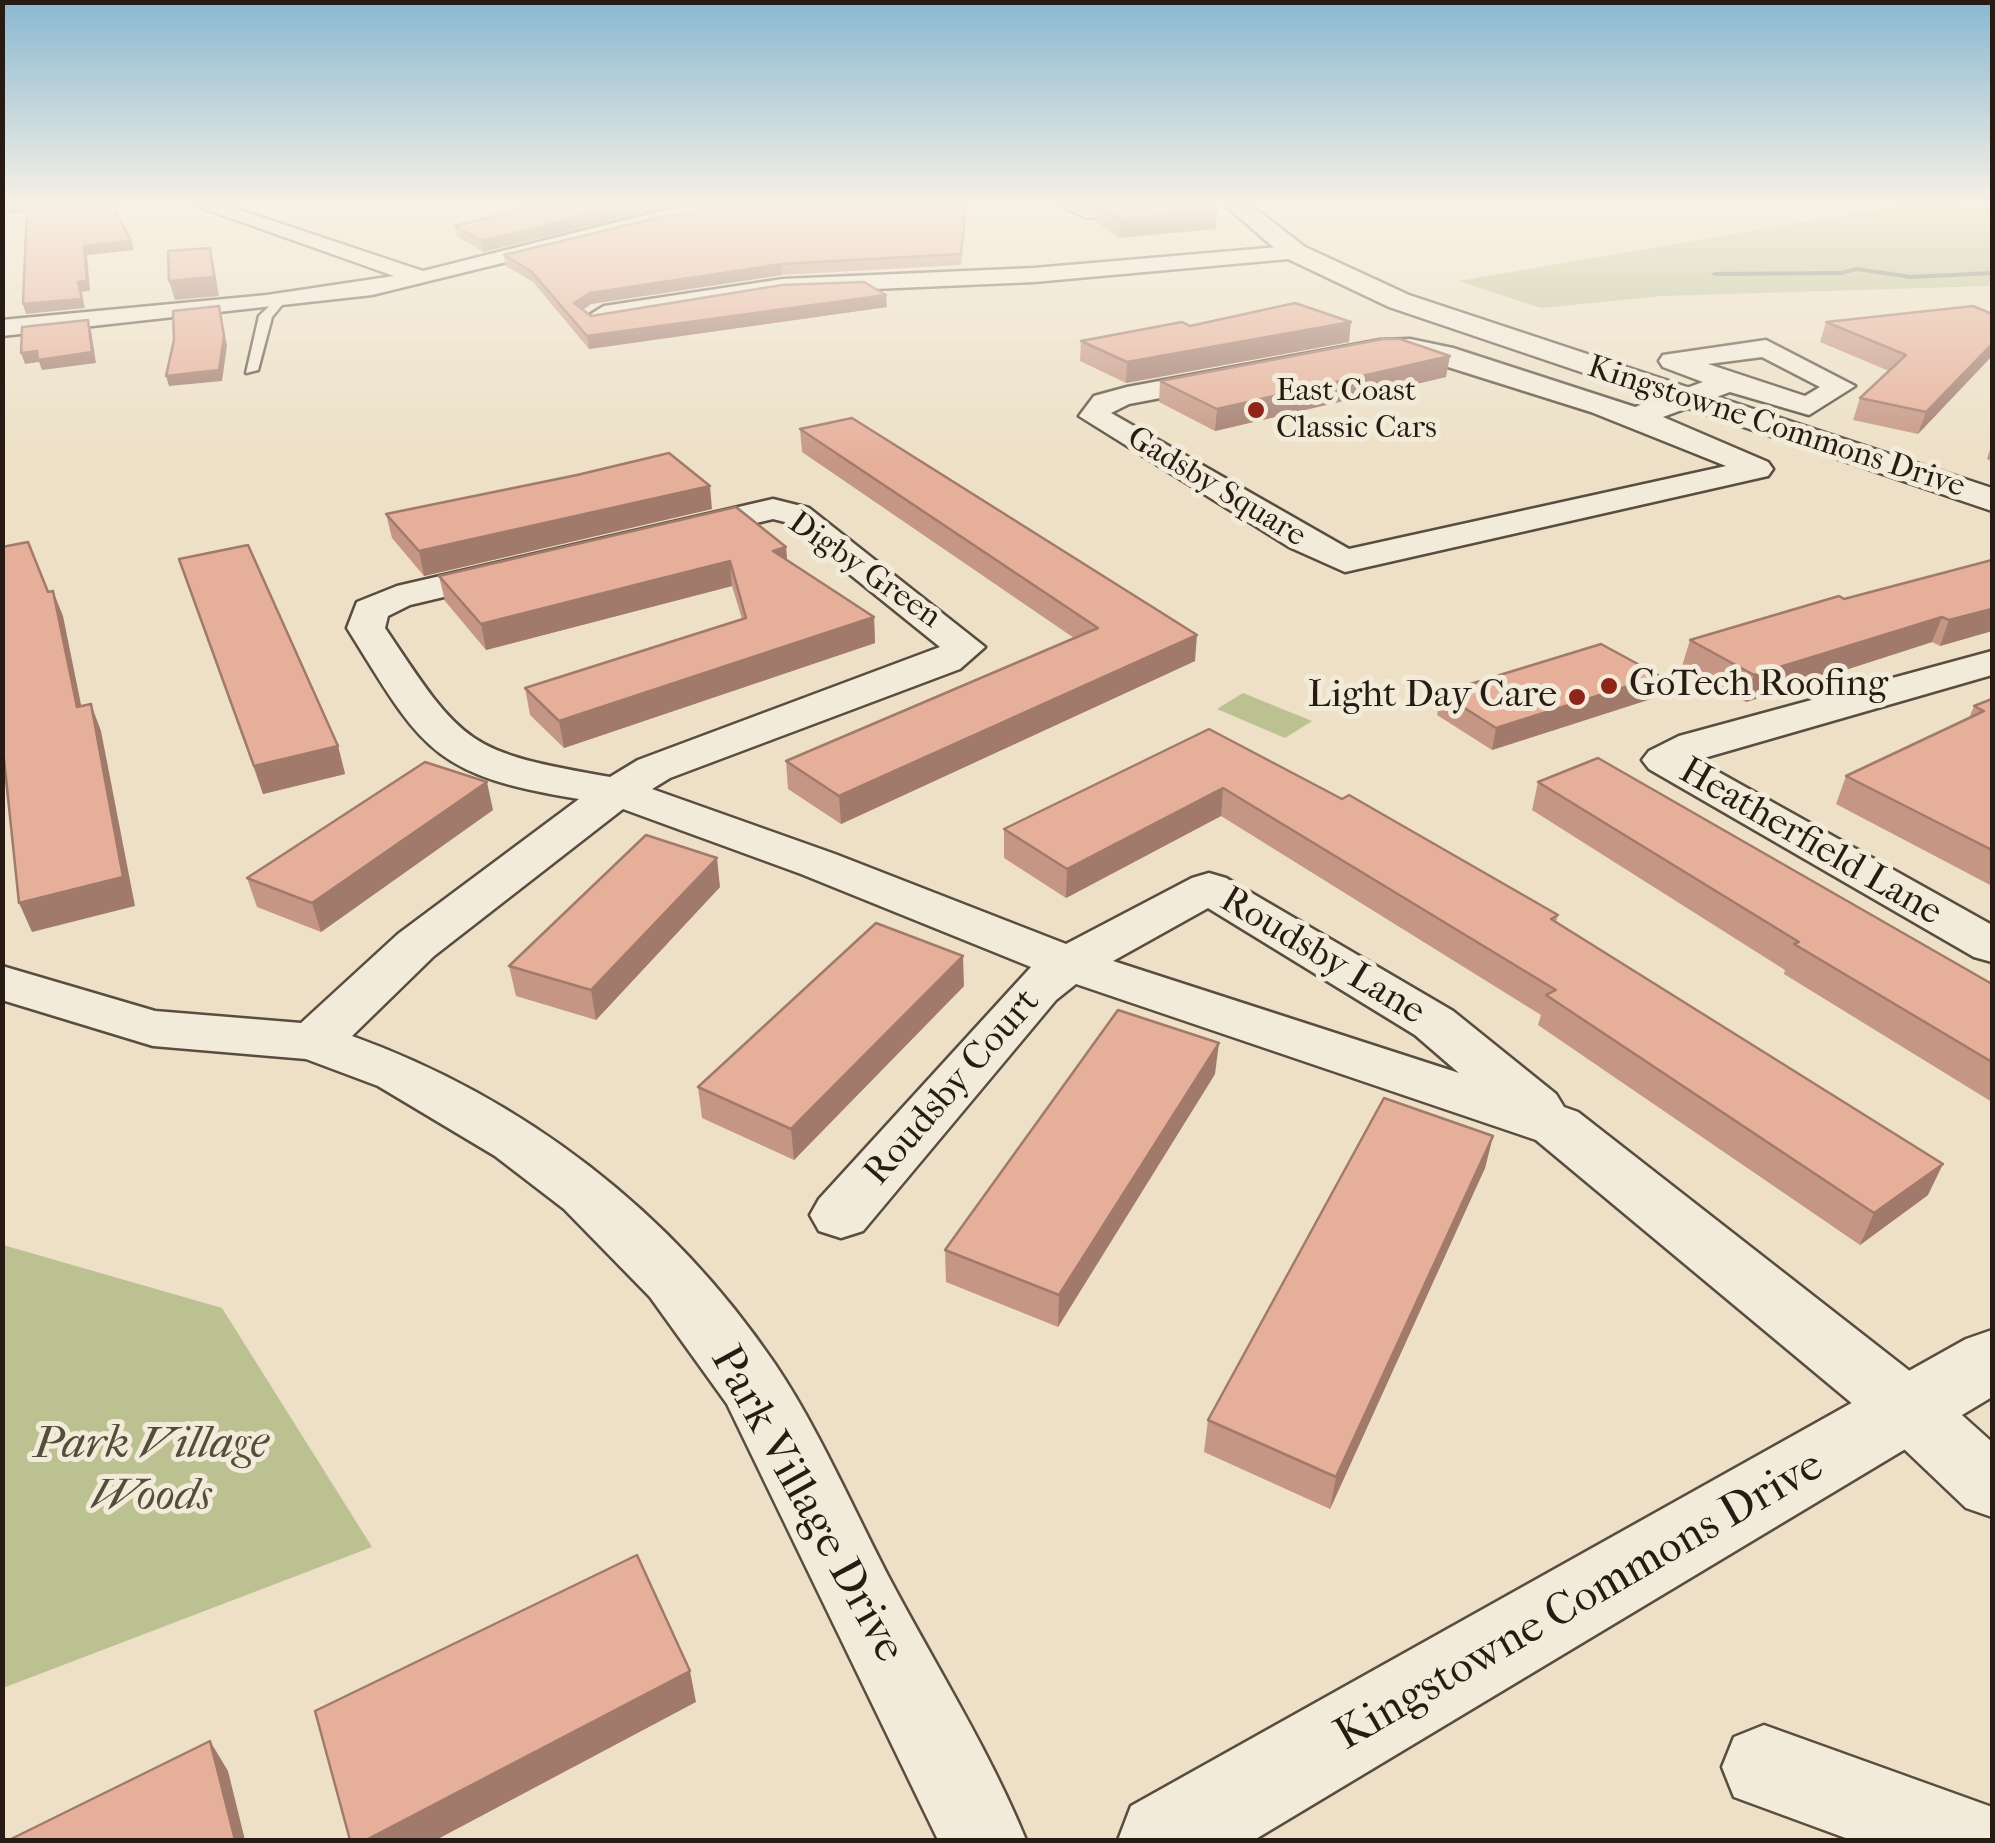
<!DOCTYPE html>
<style>
body{margin:0}
#map{position:relative;width:1995px;height:1843px;overflow:hidden;background:#ede0c6;font-family:"IM FELL French Canon",serif}
canvas{display:block}
.frame{position:absolute;inset:0;border:5px solid #281b14;pointer-events:none}
</style>
<div id="map">
<canvas width="1995" height="1843"></canvas>
<div class="frame"></div>
</div>
<script>
const g = document.querySelector('canvas').getContext('2d');
g.lineJoin = 'round';
function fillPath(path, color) { g.fillStyle = color; g.fill(path, 'evenodd'); }
function stroke(path, color, width, dash) { g.strokeStyle = color; g.lineWidth = width; g.lineCap = dash ? 'butt' : 'round'; g.setLineDash(dash || []); g.stroke(path); }
function label(font, color, halo, rows, align = 'center') {
  g.font = font + ' "IM FELL French Canon",serif'; g.lineWidth = 10; g.setLineDash([]); g.textBaseline = 'middle'; g.strokeStyle = halo; g.fillStyle = color; for (const [text, x, y, turn = 0] of rows) {
    g.save(); g.translate(x, y); g.rotate((+turn || 0) * Math.PI / 180); g.textAlign = isNaN(turn) ? turn : align; if (halo) g.strokeText(text, 0, 0); g.fillText(text, 0, 0); g.restore();
  }
}
fillPath(new Path2D(`
 M1904 205 1992 208V286L1663 296 1541 308 1458 281Z
 M1243 693 1312 721 1285 738 1217 709Z
 M3 1245 222 1308 372 1547 3 1688Z`), '#bcc192');
fillPath(new Path2D(`
 M1856 267 1911 275 1992 271V275L1911 279 1856 271 1842 275 1715 276 1711 274 1715 272 1842 271Z`), '#6c7d70');
const service = new Path2D(`
 M281 295 287 299 272 317 258 370 246 373 259 316Z`);
const minor = new Path2D(`
 M194 205H225L423 271 661 211 695 205H752L741 211 661 224 372 295 2 336V320L267 295 394 276Z
 M1060 205H1179L1168 211 1086 218Z
 M1291 246 1299 248V258L1034 282 783 293 604 322 591 314 604 306 783 279 1034 268Z
 M1410 339 1453 348 1635 407 1703 382 1663 367 1659 361 1663 355 1766 340 1855 386 1809 415 1730 392 1663 417 1768 462 1773 469 1768 476 1345 572 1289 547 1079 416 1094 396 1127 387 1380 340ZM1410 355 1591 412 1726 466 1349 549 1111 413 1129 404 1380 356ZM1762 357 1820 387 1805 396 1708 364Z
 M773 499 809 508 985 647 960 669 670 778 652 789 835 854 1066 944 1192 878 1209 873 1226 878 1453 1011 1556 1094 1564 1107 1578 1112 1934 1390 1992 1442V1517L1966 1508 1884 1430 1536 1140 1076 984 1056 1000 863 1231 841 1238 819 1231 810 1215 819 1199 1031 967 801 874 623 809 434 956 352 1036C524 1098 672 1212 775 1364 819 1429 856 1515 893 1585 938 1669 990 1752 1026 1840H938L727 1404 650 1297 564 1209 495 1156 378 1086 306 1059 153 1046 2 1000V966L155 1011 301 1023 398 934 579 799C431 775 422 749 347 628L357 602 397 586ZM773 519 785 522 940 647 638 760 610 777C468 752 464 747 385 628L388 616 410 605ZM1208 908 1415 1035 1459 1073 1113 961Z
 M1992 651V675L1697 760 1992 925V962L1974 957 1649 769 1642 760 1649 751 1679 736Z
 M1764 1725 1992 1807V1840H1851L1734 1797 1722 1767 1734 1737Z`);
const tertiary = new Path2D(`
 M1225 205H1251L1305 247 1409 295 1992 488V511L1389 307 1286 258Z
 M1992 1330V1397L1254 1840H1118L1131 1806 1966 1339Z`);
stroke(service, '#594c40', 5);
stroke(minor, '#594c40', 5);
stroke(tertiary, '#594c40', 5);
fillPath(service, '#f3ebda');
fillPath(minor, '#f3ebda');
fillPath(tertiary, '#f3ebda');
fillPath(new Path2D(`
 M537 205H676L483 252 457 236 455 226Z
 M740 205H967L961 265 782 275 591 304 583 310 591 316 887 307 589 349 533 282 506 266 504 255Z
 M1096 205 1216 229 1119 238 1095 221Z
 M1992 314V356L1918 434 1853 420 1860 398 1889 371 1820 342 1826 322Z
 M1190 326 1349 342 1126 383 1080 361 1081 341Z
 M1446 377 1215 431 1159 402 1160 381Z
 M800 429 1195 661 841 824 788 789 786 761 1074 638 802 452Z
 M1992 443V461L1987 459Z
 M712 509 424 576 392 538 386 514Z
 M786 547 787 560 874 617 875 643 564 748 530 715 525 688 742 619 732 586 486 650 445 601 439 576Z
 M179 559 338 746 345 774 263 794Z
 M1992 560V631L1940 646 1932 642 1746 702 1682 666 1690 640Z
 M1660 676 1654 698 1492 750 1437 715 1441 693Z
 M1992 699V886L1836 804 1846 776 1969 718 1974 706Z
 M1209 729 1558 915 1556 922 1928 1195 1860 1245 1538 1025 1541 1015 1221 816 1066 898 1004 858V829Z
 M1538 782 1992 984V1102L1784 974 1785 970 1532 810Z
 M493 810 321 932 257 907 247 878Z
 M720 887 596 1020 516 996 509 966Z
 M964 986 794 1160 702 1118 698 1087Z
 M1215 1074 1058 1327 946 1282 945 1250Z
 M1493 1136 1485 1168 1330 1509 1204 1452 1208 1420Z`), '#c69684');
fillPath(new Path2D(`
 M27 205 30 212 2 215V206Z
 M629 205H676L483 252 481 241Z
 M1217 211 1216 229 1119 238 1120 220Z
 M131 241 134 250 87 255 90 291 81 292 85 308 26 314 23 304 84 246Z
 M210 248 214 266 219 296 175 300 169 281Z
 M782 264V275L591 304 575 315 574 303 590 293Z
 M886 295 887 307 589 349 587 336Z
 M219 306 227 346 222 381 169 386 166 376Z
 M88 320 91 330 96 363 42 370 39 362 25 364 21 353Z
 M1351 322 1349 342 1126 383 1127 362Z
 M1992 344V356L1918 434 1926 412Z
 M1450 356 1446 377 1215 431 1217 409Z
 M710 486 712 509 424 576 419 551Z
 M786 547 788 572 773 551Z
 M730 561 732 586 486 650 481 624Z
 M53 591 63 616 87 734 77 707Z
 M1992 609V631L1940 646 1949 620Z
 M874 617 875 643 564 748 559 721Z
 M1942 617 1932 642 1746 702 1754 675Z
 M1197 635 1195 661 841 824 839 796Z
 M1660 676 1654 698 1492 750 1496 728Z
 M91 704 101 731 135 906 32 932 19 903Z
 M338 746 345 774 263 794 254 766Z
 M487 782 493 810 321 932 312 903Z
 M1223 788 1221 816 1066 898 1067 869Z
 M717 858 720 887 596 1020 591 990Z
 M963 956 964 986 794 1160 791 1129Z
 M1219 1043 1215 1074 1058 1327 1059 1295Z
 M1493 1136 1485 1168 1330 1509 1336 1477Z
 M1943 1164 1928 1195 1860 1245 1874 1213Z
 M690 1671 696 1702 436 1840H366Z
 M210 1741 228 1771 245 1840H235Z`), '#a17a6c');
const building = new Path2D(`
 M27 205H113L131 241 84 246 87 281 78 282 82 299 23 304Z
 M537 205H629L481 241 455 226Z
 M740 205H966L961 254 782 264 590 293 574 303 591 316 782 285 864 282 886 295 587 336 531 271 504 255 661 217Z
 M1097 205H1210L1217 211 1120 220Z
 M210 248 214 277 169 281 168 251Z
 M1295 303 1351 322 1127 362 1081 341 1182 322 1190 326Z
 M219 306 224 336 219 370 166 376 174 340 173 311Z
 M1973 306 1992 314V344L1926 412 1860 398 1906 355 1826 322Z
 M88 320 92 352 38 360 37 351 21 353 22 327Z
 M1383 339H1400L1450 356 1217 409 1160 381Z
 M852 418 1197 635 839 796 786 761 1098 628 800 429Z
 M669 453 710 486 419 551 386 514 577 475Z
 M736 507 786 547 773 551 874 617 559 721 525 688 746 618 730 561 481 624 439 576Z
 M28 542 48 592 53 591 77 707 91 704 123 877 19 903 2 740V547Z
 M248 545 338 746 254 766 179 559Z
 M1992 560V609L1949 620 1942 617 1754 675 1690 640 1839 596 1844 599Z
 M1601 644 1660 676 1496 728 1441 693Z
 M1992 699V850L1846 776 1984 711 1974 706Z
 M1209 729 1342 799 1349 795 1558 915 1551 919 1943 1164 1874 1213 1546 995 1556 990 1223 788 1067 869 1004 829Z
 M1598 758 1992 984V1062L1794 944 1799 942 1538 782Z
 M425 762 487 782 312 903 247 878Z
 M646 835 717 858 591 990 509 966Z
 M876 923 963 956 791 1129 698 1087Z
 M1118 1010 1219 1043 1059 1295 945 1250Z
 M1384 1098 1493 1136 1336 1477 1208 1420Z
 M637 1555 690 1671 366 1840H350L315 1711Z
 M210 1741 235 1840H9Z`);
fillPath(building, '#e6af9a');
stroke(building, '#a17a6c', 2.5);
const sky = g.createLinearGradient(0, 0, 0, 463);
sky.addColorStop(0, '#89b8d1');
sky.addColorStop(0.44, '#f7f1e5');
sky.addColorStop(1, '#f7f1e500');
g.fillStyle = sky;
g.fillRect(0, 0, 1995, 463);
for (const [x, y, r, color] of [
 [1256,410,10,"#8f2418"],
 [1609,686,10,"#8f2418"],
 [1577,697,10,"#8f2418"]
]) { const dot = new Path2D(); dot.arc(x, y, r, 0, 2 * Math.PI); g.fillStyle = color; g.fill(dot); stroke(dot, '#f3ebda', 4); }
label('32px', '#281b14', '#f3ebda', [
 ["East Coast",1276,392],
 ["Classic Cars",1276,429]
], 'left');
label('32px', '#281b14', '#f3ebda', [
 ["Kingstowne Commons Drive",1776,428,18],
 ["Gadsby Square",1216,488,31],
 ["Digby Green",864,571,35]
]);
label('38px', '#281b14', '#f3ebda', [
 ["GoTech Roofing",1629,686],
 ["Light Day Care",1557,697,"right"]
], 'left');
label('38px', '#281b14', '#f3ebda', [
 ["Heatherfield Lane",1810,843,30],
 ["Roudsby Lane",1322,957,31],
 ["Roudsby Court",953,1088,-49]
]);
label('italic 45px', '#544d3a', '#f3ebda', [
 ["Park Village",151,1446],
 ["Woods",151,1498]
]);
label('45px', '#281b14', '#f3ebda', [
 ["Park Village Drive",806,1505,61],
 ["Kingstowne Commons Drive",1580,1602,-30]
]);
</script>
